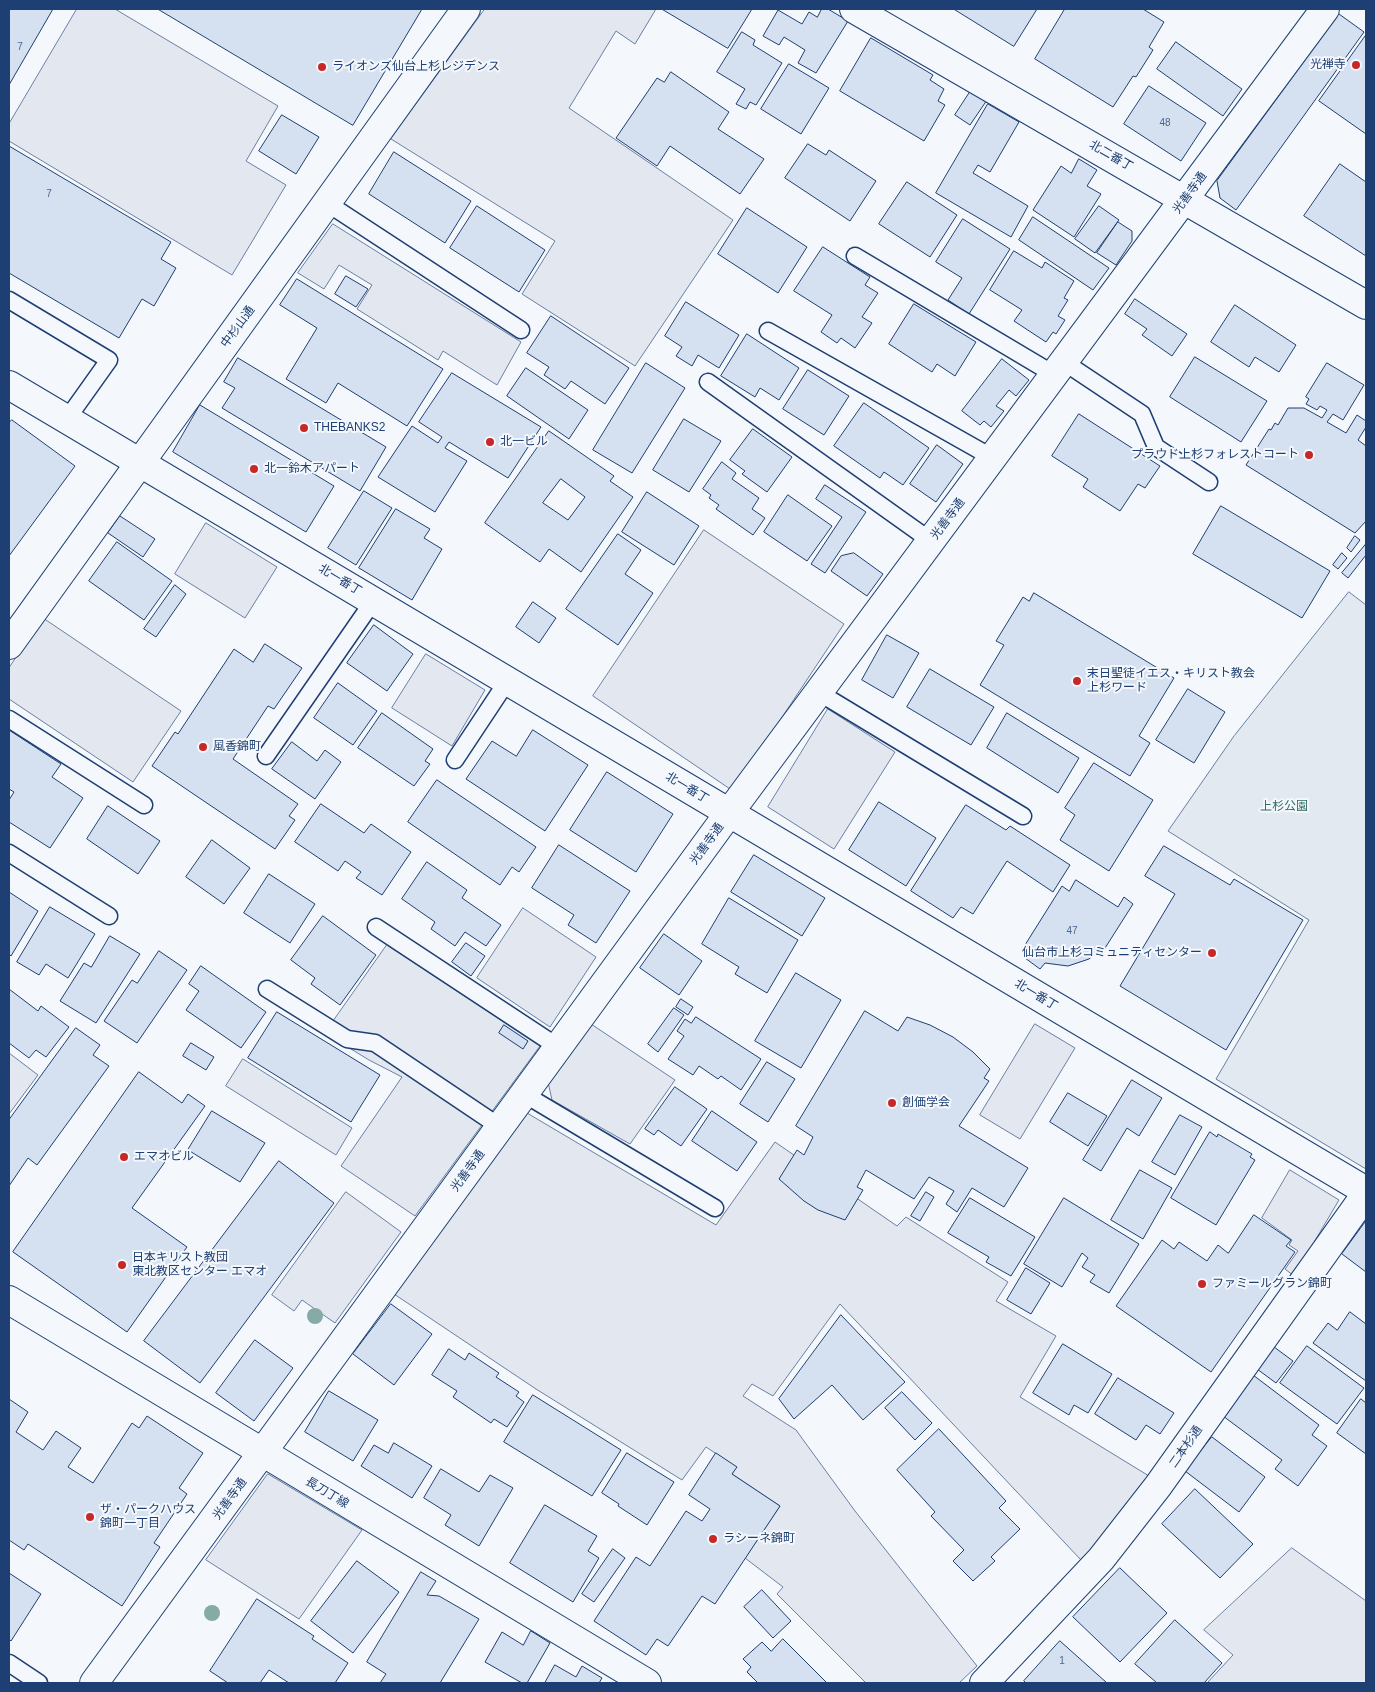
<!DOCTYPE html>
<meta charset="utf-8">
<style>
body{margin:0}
#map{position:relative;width:1375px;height:1692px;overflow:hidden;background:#f4f7fb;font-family:Helvetica,sans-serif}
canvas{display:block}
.frame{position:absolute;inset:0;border:10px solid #1d3f73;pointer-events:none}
</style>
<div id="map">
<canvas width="1375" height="1692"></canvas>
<div class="frame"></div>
</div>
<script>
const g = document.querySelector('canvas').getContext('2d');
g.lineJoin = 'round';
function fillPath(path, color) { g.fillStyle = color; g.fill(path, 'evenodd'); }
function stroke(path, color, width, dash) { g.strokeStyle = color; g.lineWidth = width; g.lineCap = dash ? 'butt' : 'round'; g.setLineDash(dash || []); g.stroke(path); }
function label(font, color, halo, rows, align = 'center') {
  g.font = font + ' Helvetica,"Noto Sans JP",sans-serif'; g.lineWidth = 4; g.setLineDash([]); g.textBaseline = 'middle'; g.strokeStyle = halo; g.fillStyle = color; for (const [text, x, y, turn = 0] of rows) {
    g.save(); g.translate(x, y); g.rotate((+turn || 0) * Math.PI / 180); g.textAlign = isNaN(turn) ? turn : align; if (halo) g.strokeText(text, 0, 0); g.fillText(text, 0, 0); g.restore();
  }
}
const green = new Path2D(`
 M1349 592 1366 605V1169L1216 1079 1309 920 1168 831 1234 736Z`);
fillPath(green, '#e3e9f0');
stroke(green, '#687fa3', 1);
const parking = new Path2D(`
 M77 9H115L278 106 246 161 286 185 232 275 9 141V124Z
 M485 9H656L635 44 616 31 569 108 733 220 635 366 522 294 555 241 391 139Z
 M333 224 521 342 497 385 443 351 438 360 357 309 372 285 339 265 324 289 298 273Z
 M206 523 277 567 245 618 175 574Z
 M704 530 844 624 733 791 593 696Z
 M43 618 181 711 133 782 9 699V668Z
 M426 654 485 690 452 746 392 708Z
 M828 709 895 752 834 849 768 807Z
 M523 908 596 957 550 1027 477 978Z
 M387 945 540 1046 415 1216 341 1166 402 1077 369 1060 325 1033Z
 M591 1024 675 1080 630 1144 552 1100 548 1082Z
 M1035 1024 1075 1048 1020 1139 980 1115Z
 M9 1053 38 1075 9 1114Z
 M243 1059 352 1128 336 1155 226 1086Z
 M527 1113 716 1225 775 1142 897 1226 906 1217 1008 1282 996 1301 1056 1336 1020 1397 1149 1476 1116 1525 1081 1560 840 1304 773 1396 752 1384 743 1396 796 1430 855 1511 977 1666 959 1683H866L777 1594 783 1587 745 1558 780 1506 732 1474 736 1467 706 1447 682 1480 536 1389 394 1294Z
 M1290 1170 1339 1200 1294 1276 1285 1269 1298 1251 1289 1245 1292 1240 1262 1218Z
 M346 1192 401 1232 335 1323 302 1300 294 1311 272 1295Z
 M268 1474 362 1530 299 1619 206 1560Z
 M1292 1548 1366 1601V1683H1207L1233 1655 1204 1630Z`);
fillPath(parking, '#e3e8f0');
stroke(parking, '#687fa3', 1);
const building = new Path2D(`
 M9 9H53L9 85Z
 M158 9H422L353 125Z
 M662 9H752L728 48Z
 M822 9H828L848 21 816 73 798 63 805 50 784 37 779 45 763 36 778 10 802 24 809 12 817 17Z
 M954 9H1037L1014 46Z
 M1065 9H1143L1164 22 1149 47 1153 50 1136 77 1133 76 1113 107 1035 59Z
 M1339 14 1364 32 1236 210 1220 198 1217 181Z
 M742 32 755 40 753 45 782 63 756 105 750 102 746 109 736 104 745 89 717 72Z
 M1366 35V134L1319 101Z
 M871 38 933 75 930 80 944 89 938 101 945 105 924 141 840 91Z
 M1176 42 1242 89 1223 116 1157 69Z
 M789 64 829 88 801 134 761 109Z
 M671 72 729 112 718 129 764 159 740 194 670 146 657 166 616 138 657 78 664 82Z
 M1149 86 1206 123 1181 161 1124 124Z
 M972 89 987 100 970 125 955 115Z
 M988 104 1019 122 990 172 978 165 973 173 1028 206 1011 237 936 193Z
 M282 115 319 137 296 174 259 151Z
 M808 144 826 155 829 150 876 181 850 221 785 178Z
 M9 146 171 242 161 259 176 268 154 306 142 299 119 338 9 273Z
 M394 152 471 201 445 243 369 194Z
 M1079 159 1097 170 1087 186 1101 194 1074 237 1033 210 1061 166 1071 173Z
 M1340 164 1366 182V256L1304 216Z
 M907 182 957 215 930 257 879 224Z
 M477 206 545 250 519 292 450 248Z
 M1099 206 1119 220 1095 253 1075 239Z
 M747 208 807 247 778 293 718 254Z
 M1033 217 1109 268 1093 290 1019 240Z
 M963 219 1010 249 969 314 948 300 962 278 936 262Z
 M1118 222 1132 231V241L1116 265 1097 253Z
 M823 247 870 277 865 285 878 293 862 317 872 323 855 348 841 338 837 343 821 332 832 315 794 291Z
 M1014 251 1042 268 1045 262 1074 281 1064 298 1068 300 1058 316 1065 320 1056 334 1053 332 1046 342 1014 321 1022 310 990 290Z
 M346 276 368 289 356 307 335 294Z
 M297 279 443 369 407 426 338 383 326 403 286 379 317 328 280 305Z
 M1135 299 1187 334 1172 356 1142 335 1147 329 1125 314Z
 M686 302 739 335 719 368 698 355 692 366 676 356 682 347 665 336Z
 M914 304 976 342 955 376 937 364 932 372 889 344Z
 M1235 305 1296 345 1279 372 1255 357 1249 367 1211 342Z
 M551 316 629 368 605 404 571 381 565 389 544 375 549 367 527 353Z
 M747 334 799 368 779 400 760 388 755 397 721 376Z
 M1195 357 1267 401 1241 442 1170 397Z
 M238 358 386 447 360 491 222 408 235 388 224 382Z
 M1002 359 1029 380 1016 396 1009 390 996 406 1004 411 991 427 984 421 980 425 962 411Z
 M646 363 685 388 632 473 593 450Z
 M1327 363 1364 385 1343 420 1333 414 1327 422 1346 433 1357 415 1366 421V427L1358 440 1366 446V521L1355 533 1246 465 1269 429 1271 430 1275 423 1278 425 1288 408H1304L1322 418 1327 410 1320 406 1317 410 1306 404 1309 399 1306 397Z
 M526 368 588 410 569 439 507 396Z
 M808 370 849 396 824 435 783 409Z
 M452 373 541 427 508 478 449 442 445 448 467 461 435 512 378 477 412 426 438 443 442 437 419 422Z
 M864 403 929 448 903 485 884 472 880 478 834 446Z
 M200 405 334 486 306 532 173 452Z
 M1079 414 1160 466 1145 488 1138 484 1120 511 1083 487 1088 479 1052 456Z
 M684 419 721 441 689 492 653 470Z
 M12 420 75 466 9 556V423Z
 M753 429 792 457 767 492 742 474 745 471 730 460Z
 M549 431 614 476 610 481 633 497 581 572 549 549 540 562 485 523ZM561 479 585 497 568 520 543 503Z
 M937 445 963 464 936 502 910 484Z
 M722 462 736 473 732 479 759 498 752 509 765 518 753 535 716 509 719 505 709 498 711 495 703 489Z
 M825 485 866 512 825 573 811 564 842 517 816 499Z
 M364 491 392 508 356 565 328 548Z
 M647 492 699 526 674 565 622 532Z
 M788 495 832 526 807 561 764 532Z
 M1221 506 1330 571 1302 618 1193 554Z
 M396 509 430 529 424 538 442 549 412 600 359 568Z
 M120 516 155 539 143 557 108 533Z
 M618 534 641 550 625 574 653 593 618 645 566 609Z
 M1355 536 1360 540 1351 552 1347 548Z
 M117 542 172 581 144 620 89 581Z
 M1366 544V555L1348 578 1342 573Z
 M854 553 883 574 867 596 831 571 841 556Z
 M1342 553 1347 558 1338 569 1333 565Z
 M175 585 186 594 156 637 144 629Z
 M1034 593 1174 678 1139 736 1150 743 1130 776 980 685 1004 645 996 641 1023 597 1029 601Z
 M533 602 556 618 539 643 516 627Z
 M374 625 413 654 387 691 347 663Z
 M887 635 919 653 893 698 862 680Z
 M265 644 302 668 274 709 268 706 233 759 298 804 289 816 295 820 275 849 152 766 175 732 178 734 234 649 253 662Z
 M930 669 994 707 971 745 907 707Z
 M338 683 377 711 353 745 314 718Z
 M1188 689 1225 712 1194 763 1156 740Z
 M382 713 433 749 425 761 430 764 414 786 358 748Z
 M1007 713 1079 758 1058 793 987 748Z
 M9 730 61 764 52 777 83 798 50 848 9 822V800L14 792 9 789Z
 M533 730 588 765 545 831 466 779 492 741 516 756Z
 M292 742 317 761 325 750 341 762 315 799 272 769Z
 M1094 763 1153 800 1109 871 1060 840 1075 815 1065 808Z
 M607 772 673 814 636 872 570 830Z
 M437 780 536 847 519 872 512 867 500 885 408 822Z
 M879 802 936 838 906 886 849 850Z
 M321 804 364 833 371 824 411 852 382 895 356 878 361 872 345 861 338 871 295 842Z
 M966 805 1006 830 1010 826 1070 865 1053 892 1007 861 973 914 961 907 953 918 911 891Z
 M108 806 160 841 138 874 87 839Z
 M212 840 250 868 224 904 186 877Z
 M559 845 630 891 596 943 568 925 574 915 532 888Z
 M1164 846 1230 885 1234 879 1303 920 1226 1050 1120 986 1175 894 1145 876Z
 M754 855 825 898 802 936 731 892Z
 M427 862 467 890 462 898 501 925 486 946 465 932 455 946 431 929 435 922 402 899Z
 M269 874 315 904 290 943 244 913Z
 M1076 880 1118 907 1124 897 1133 904 1100 956 1096 953 1089 959 1068 966 1045 963 1040 969 1025 958 1030 949 1025 945 1062 886 1069 891Z
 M9 892 38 911 11 956 9 954Z
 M729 898 798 940 767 993 735 974 739 967 702 944Z
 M50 907 95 934 68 978 46 964 39 975 17 962Z
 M323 916 376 955 340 1005 311 984 315 978 291 960Z
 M664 934 702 961 679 995 640 968Z
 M110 936 140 954 96 1023 60 1001 84 963 91 967Z
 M466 943 485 956 471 976 452 962Z
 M159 951 187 970 137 1043 104 1021 132 980 137 983Z
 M201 966 266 1012 241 1048 186 1010 199 991 189 984Z
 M796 973 841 1000 801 1068 755 1041Z
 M9 989 38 1011 41 1006 69 1027 46 1057 36 1050 29 1058 9 1043Z
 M681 999 693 1007 688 1015 676 1007Z
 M674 1008 684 1015 658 1052 648 1044Z
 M865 1011 898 1031 907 1017 930 1025 953 1037 973 1052 990 1069 984 1078 989 1081 959 1126 1028 1168 1004 1207 972 1188 957 1212 946 1204 954 1191 929 1177 914 1199 866 1170 857 1187 863 1190 845 1220 818 1210 804 1201 779 1179 797 1150 804 1155 813 1137 796 1126Z
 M277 1012 380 1075 351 1122 248 1058Z
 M696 1017 761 1059 741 1090 721 1076 718 1079 699 1066 693 1075 668 1059 684 1036 677 1031 685 1019 691 1023Z
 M504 1025 528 1041 523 1049 499 1033Z
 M76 1028 100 1045 93 1055 109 1066 37 1165 28 1158 9 1186V1120Z
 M191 1043 214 1057 206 1070 183 1056Z
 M767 1062 795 1079 768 1122 740 1104Z
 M139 1072 182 1103 188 1094 205 1106 132 1208 187 1247 127 1332 13 1252Z
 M1132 1080 1162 1098 1139 1136 1127 1128 1101 1171 1083 1160Z
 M675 1087 707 1109 681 1146 658 1130 654 1135 645 1129Z
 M1068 1093 1107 1116 1088 1146 1050 1122Z
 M212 1111 265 1143 240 1182 188 1150Z
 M712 1111 757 1142 737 1171 692 1141Z
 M1180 1115 1202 1127 1175 1175 1152 1162Z
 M1210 1132 1217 1137 1218 1134 1252 1154 1250 1157 1255 1160 1216 1225 1171 1198Z
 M279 1161 334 1203 200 1383 144 1341Z
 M1140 1170 1172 1188 1143 1239 1111 1220Z
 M926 1192 934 1197 920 1221 911 1216Z
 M970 1198 1035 1237 1011 1276 986 1262 989 1257 948 1233Z
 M1064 1198 1139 1244 1109 1293 1090 1282 1095 1275 1082 1267 1088 1258 1082 1253 1062 1287 1024 1264Z
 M1254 1215 1291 1240 1286 1246 1295 1252 1211 1372 1116 1306 1162 1240 1174 1249 1179 1242 1207 1261 1218 1245 1228 1253Z
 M1366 1221V1272L1342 1254Z
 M1026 1268 1050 1283 1031 1314 1007 1300Z
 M391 1304 432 1334 394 1385 353 1354Z
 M1350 1312 1366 1324V1381L1313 1343 1328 1323 1337 1330Z
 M841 1315 905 1382 863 1420 832 1385 794 1419 779 1399Z
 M255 1340 293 1368 254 1421 216 1393Z
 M1063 1344 1112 1374 1088 1413 1074 1405 1069 1415 1033 1393Z
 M1270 1344 1293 1361 1276 1383 1253 1366Z
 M1307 1346 1364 1388 1337 1424 1280 1383Z
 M449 1349 465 1360 469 1353 499 1373 496 1377 519 1392 516 1396 524 1402 507 1427 494 1419 491 1423 453 1397 457 1391 432 1375Z
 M1253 1375 1319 1425 1312 1435 1327 1446 1298 1486 1275 1469 1282 1460 1223 1416Z
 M1118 1378 1174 1413 1160 1434 1146 1425 1136 1440 1095 1414Z
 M329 1391 378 1420 353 1461 305 1432Z
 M902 1392 932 1423 915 1440 885 1408Z
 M533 1395 621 1450 592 1496 504 1442Z
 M9 1399 28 1412 16 1432 43 1450 56 1431 81 1448 68 1467 93 1483 132 1423 139 1428 147 1416 203 1453 179 1488 187 1494 154 1543 160 1547 122 1606 28 1544 24 1550 9 1540Z
 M1361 1399 1366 1403V1454L1337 1433Z
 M939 1429 1006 1501 999 1508 1020 1529 991 1557 995 1561 973 1581 953 1561 964 1550 931 1516 935 1512 897 1470Z
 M1212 1437 1265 1477 1239 1512 1185 1471Z
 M394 1443 432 1466 412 1498 361 1466 374 1445 388 1453Z
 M627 1453 674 1482 647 1525 618 1506 619 1504 602 1493Z
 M716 1453 737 1467 732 1474 780 1506 715 1604 702 1596 668 1646 657 1639 646 1655 594 1621 636 1557 650 1566 686 1511 702 1521 710 1509 689 1495Z
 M441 1469 479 1492 490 1475 513 1488 479 1546 445 1525 451 1515 424 1498Z
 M1195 1489 1253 1544 1220 1578 1162 1524Z
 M545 1505 597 1536 588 1551 599 1558 573 1602 510 1563Z
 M613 1549 625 1558 594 1602 582 1594Z
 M357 1561 399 1592 353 1653 311 1621Z
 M1120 1568 1167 1613 1120 1662 1073 1617Z
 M421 1572 436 1581 427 1595 439 1596 479 1619 440 1683H380L386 1674 367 1662Z
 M9 1573 41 1594 11 1641 9 1639Z
 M762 1590 791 1621 773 1638 744 1607Z
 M257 1599 314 1636 312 1639 348 1663 335 1683H289L269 1670 260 1683H228L210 1671Z
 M1175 1620 1222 1663 1204 1683H1157L1135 1664Z
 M531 1631 550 1643 527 1683H522L485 1662 502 1632 523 1645Z
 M783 1639 827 1683H758L747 1672 751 1667 743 1659 762 1642 771 1651Z
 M1060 1641 1107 1683H1026L1024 1681Z
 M555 1665 576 1677 582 1666 602 1678 599 1683H545Z`);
fillPath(building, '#d5e0f0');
stroke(building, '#1d3f73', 1);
const lane = new Path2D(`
 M327 203 521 330
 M855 256 1055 375
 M9 300 109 360 67 419
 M768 331 993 458
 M1064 362 1142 414 1156 447 1209 482
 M708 382 931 541
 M818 692 1023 816
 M9 719 144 805
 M266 756 374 600
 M455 760 508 680
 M9 853 109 916
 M376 927 558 1047
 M267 989 347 1039 375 1043 500 1127
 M524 1094 715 1208
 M9 1663 39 1683`);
const street = new Path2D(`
 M854 9 1366 305
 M9 385 1366 1191
 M9 645 466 9
 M9 1300 647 1683
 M94 1683 729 813 1325 9
 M984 1683 1101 1559 1158 1486 1366 1194`);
stroke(lane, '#1d3f73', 19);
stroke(street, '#1d3f73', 30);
stroke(lane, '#f4f7fb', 16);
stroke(street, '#f4f7fb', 28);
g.fillStyle = '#86aba6';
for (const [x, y] of [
 [315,1316],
 [212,1613]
]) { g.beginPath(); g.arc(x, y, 8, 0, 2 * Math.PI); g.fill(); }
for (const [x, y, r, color] of [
 [1356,65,5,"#c62828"],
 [322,67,5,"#c62828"],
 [304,428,5,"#c62828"],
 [490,442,5,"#c62828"],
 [1309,455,5,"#c62828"],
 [254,469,5,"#c62828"],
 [1077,681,5,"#c62828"],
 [203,747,5,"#c62828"],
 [1212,953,5,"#c62828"],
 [892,1103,5,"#c62828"],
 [124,1157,5,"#c62828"],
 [122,1265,5,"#c62828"],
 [1202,1284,5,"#c62828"],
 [90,1517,5,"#c62828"],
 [713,1539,5,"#c62828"]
]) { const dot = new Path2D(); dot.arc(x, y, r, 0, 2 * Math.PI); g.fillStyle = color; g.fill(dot); stroke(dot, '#f4f7fb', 2); }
label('10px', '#4b6792', null, [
 ["7",20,47],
 ["48",1165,123],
 ["7",49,194],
 ["47",1072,931],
 ["1",1062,1661]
]);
label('12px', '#1d3f73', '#f4f7fb', [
 ["光禅寺",1346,65,"right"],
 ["ライオンズ仙台上杉レジデンス",332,67],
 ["THEBANKS2",314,428],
 ["北一ビル",500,442],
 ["プラウド上杉フォレストコート",1299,455,"right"],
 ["北一鈴木アパート",264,469],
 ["末日聖徒イエス・キリスト教会",1087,674],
 ["上杉ワード",1087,688],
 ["風香錦町",213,747],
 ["仙台市上杉コミュニティセンター",1202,953,"right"],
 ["創価学会",902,1103],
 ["エマオビル",134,1157],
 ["日本キリスト教団",132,1258],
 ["東北教区センター エマオ",132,1272],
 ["ファミールグラン錦町",1212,1284],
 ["ザ・パークハウス",100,1510],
 ["錦町一丁目",100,1524],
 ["ラシーネ錦町",723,1539]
], 'left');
label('12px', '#1d3f73', '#f4f7fb', [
 ["北二番丁",1111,156,30],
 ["光善寺通",1190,193,-54],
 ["中杉山通",238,327,-54],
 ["光善寺通",948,519,-53],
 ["北一番丁",340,580,31],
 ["北一番丁",687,788,31],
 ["光善寺通",707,844,-54],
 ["北一番丁",1036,995,31],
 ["光善寺通",468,1171,-54],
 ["二本杉通",1186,1447,-55],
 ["長刀丁線",327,1493,31],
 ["光善寺通",230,1499,-54]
]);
label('12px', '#2c6c60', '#f4f7fb', [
 ["上杉公園",1284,807]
]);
</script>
